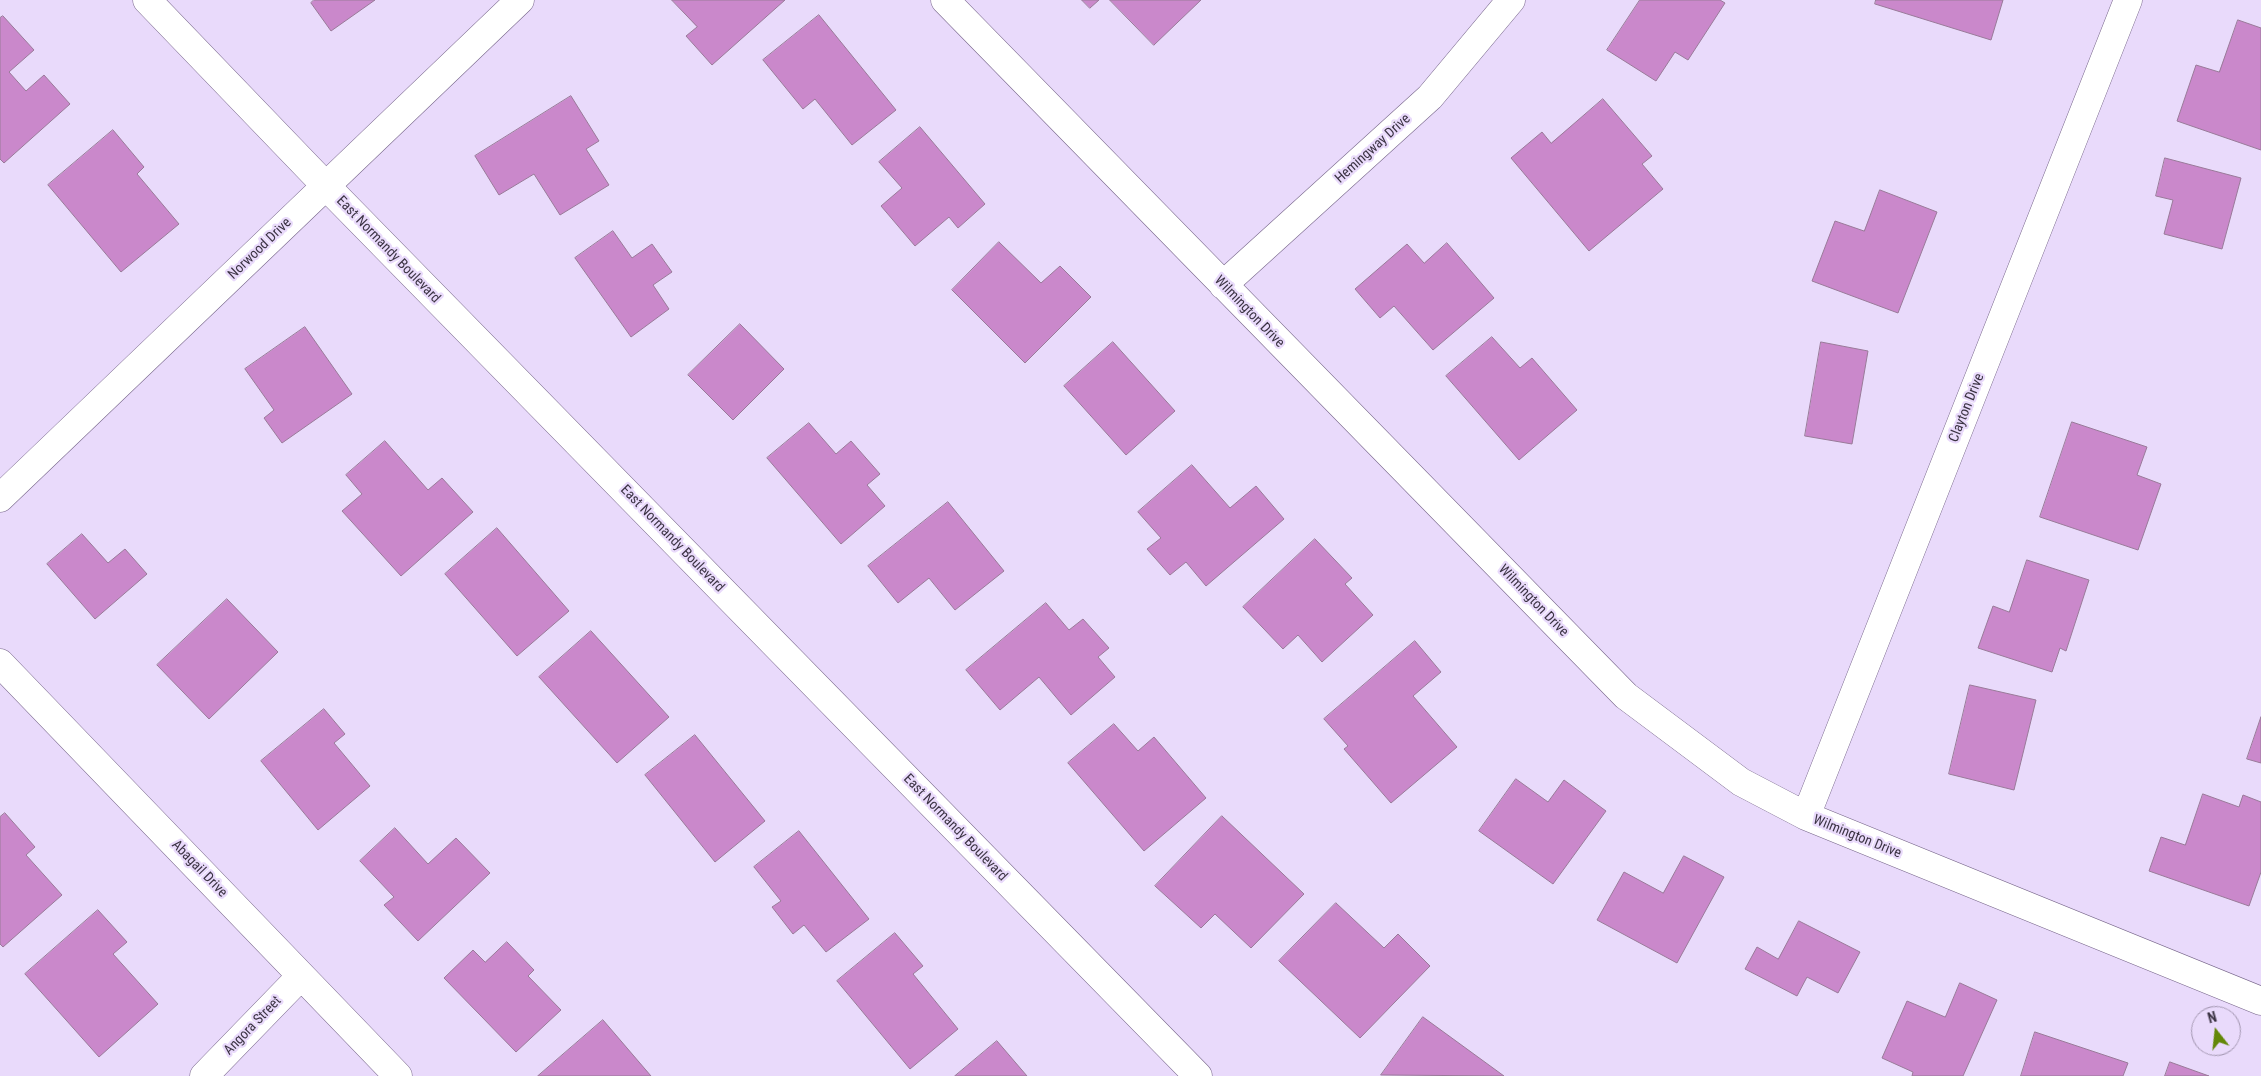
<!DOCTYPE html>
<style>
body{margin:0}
#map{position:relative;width:2261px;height:1076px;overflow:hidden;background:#e9dafb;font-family:"Roboto Condensed",sans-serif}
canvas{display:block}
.north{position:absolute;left:2191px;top:1006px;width:50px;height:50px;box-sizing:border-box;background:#e9dafb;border:1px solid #a397b1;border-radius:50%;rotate:344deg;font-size:14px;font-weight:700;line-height:20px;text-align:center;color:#3b3343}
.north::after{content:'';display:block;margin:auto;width:18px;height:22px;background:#638708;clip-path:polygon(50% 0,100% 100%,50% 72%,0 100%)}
</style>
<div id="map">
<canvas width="2261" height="1076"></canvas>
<div class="north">N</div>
</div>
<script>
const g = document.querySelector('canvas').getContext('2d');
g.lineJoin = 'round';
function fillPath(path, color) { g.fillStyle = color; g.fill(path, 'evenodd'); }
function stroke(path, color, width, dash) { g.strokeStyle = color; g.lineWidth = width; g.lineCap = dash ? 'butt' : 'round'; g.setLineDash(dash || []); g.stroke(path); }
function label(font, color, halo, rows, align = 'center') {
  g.font = font + ' "Roboto Condensed",sans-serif'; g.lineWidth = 4.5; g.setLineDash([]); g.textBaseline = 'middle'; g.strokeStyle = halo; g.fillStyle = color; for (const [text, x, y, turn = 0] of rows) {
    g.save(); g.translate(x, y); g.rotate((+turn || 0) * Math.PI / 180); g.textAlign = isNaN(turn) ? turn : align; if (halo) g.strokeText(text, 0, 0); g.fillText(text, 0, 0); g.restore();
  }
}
const building = new Path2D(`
 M314 0H375L331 31 311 3Z
 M672 0H785L712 65 686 36 697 27Z
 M1082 0H1099L1090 8Z
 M1110 0H1201L1154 45Z
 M1640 0H1720L1725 3 1688 60 1675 52 1656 81 1607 50Z
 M1876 0H2003L1991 40 1875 4Z
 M819 15 896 110 852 145 815 99 803 109 763 60Z
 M3 16 34 50 9 72 26 91 44 75 70 104 4 163 0 159V18Z
 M2238 20 2261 28V150L2177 121 2196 65 2219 72Z
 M571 96 599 141 586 149 609 185 560 215 534 174 499 195 475 156Z
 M1603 99 1652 156 1642 164 1663 189 1589 251 1511 158 1542 132 1551 143Z
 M920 127 985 204 958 228 949 217 915 246 881 206 902 188 879 162Z
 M113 130 144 167 137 174 179 224 121 272 48 185Z
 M2165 158 2241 178 2222 249 2164 234 2173 200 2156 196Z
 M1880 190 1937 212 1898 313 1812 281 1835 221 1864 231Z
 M613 231 632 258 652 244 672 272 653 285 669 309 631 337 575 258Z
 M999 242 1041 283 1060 266 1091 297 1025 363 952 290Z
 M1447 243 1494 298 1433 350 1394 306 1380 318 1355 289 1407 244 1424 263Z
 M740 324 784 369 733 420 688 375Z
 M305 327 352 394 282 443 264 418 274 410 245 369Z
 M1492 337 1520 368 1532 358 1577 410 1519 460 1446 376Z
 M1113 342 1175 411 1126 455 1064 386Z
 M1821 342 1868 351 1852 444 1805 436Z
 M2072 422 2147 447 2137 475 2161 484 2138 550 2040 517Z
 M809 423 836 454 851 441 880 474 867 485 885 506 841 544 767 458Z
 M385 441 428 490 442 478 473 512 401 576 342 511 362 494 346 475Z
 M1192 465 1230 508 1256 486 1284 519 1206 586 1186 562 1170 575 1147 549 1161 538 1138 512Z
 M948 502 1004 571 955 610 929 578 898 603 868 566Z
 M497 528 569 611 517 656 445 574Z
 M82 534 108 563 125 549 147 574 95 619 47 564Z
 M1315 539 1352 578 1345 584 1373 615 1322 662 1298 635 1283 649 1243 607Z
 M2027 560 2089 580 2066 651 2060 648 2052 672 1978 648 1993 606 2009 612Z
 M227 599 278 652 209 719 157 665Z
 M1046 603 1069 630 1083 619 1109 648 1098 657 1115 677 1071 715 1039 677 1000 710 966 670Z
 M591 631 669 717 617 763 539 677Z
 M1415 641 1441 672 1413 696 1457 747 1391 803 1344 749 1348 746 1324 719Z
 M1970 685 2036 700 2014 790 1949 774Z
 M324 709 345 734 334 743 370 786 318 830 261 761Z
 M2261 717V763L2247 759Z
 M1114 724 1138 751 1154 737 1206 798 1144 851 1068 763Z
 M695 735 765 821 715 862 645 775Z
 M1516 779 1548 802 1564 780 1606 811 1553 884 1479 831Z
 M2203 794 2239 807 2243 795 2261 802V872L2249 906 2149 871 2161 837 2185 845Z
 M5 813 35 847 26 855 62 895 3 947 0 944V817Z
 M1222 816 1304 894 1251 948 1215 914 1201 928 1155 886Z
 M395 828 428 864 456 838 490 873 418 941 384 905 394 897 360 861Z
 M799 831 869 919 826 952 804 925 793 934 772 907 781 901 754 867Z
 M1684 856 1724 877 1677 963 1597 920 1624 872 1663 893Z
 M1336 903 1384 948 1398 934 1430 966 1360 1038 1279 961Z
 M98 910 127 942 113 954 158 1004 99 1057 25 974Z
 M1799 921 1860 952 1838 993 1807 977 1797 996 1745 969 1757 947 1778 959Z
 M895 933 923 966 913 974 958 1029 910 1069 837 981Z
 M507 942 534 970 528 976 561 1010 516 1052 444 978 473 950 485 962Z
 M1960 983 1997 1000 1963 1076H1912L1913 1072 1882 1058 1907 1001 1945 1017Z
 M1423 1017 1504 1076 1381 1075Z
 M603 1020 651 1076H538Z
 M2035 1032 2128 1063 2123 1076H2021Z
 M997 1041 1027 1076H955Z
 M2170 1062 2209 1076H2165Z`);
fillPath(building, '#ca88cb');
stroke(building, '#997a99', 1);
const street = new Path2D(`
 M945 0 1626 696 1741 782 1806 816 2261 1001
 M1223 285 1430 97 1511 0
 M0 498 520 0
 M0 663 398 1076
 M1806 816 2128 0
 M204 1076 301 976`);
const secondary = new Path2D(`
 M147 0 326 186 1198 1076`);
stroke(street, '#766589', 29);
stroke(secondary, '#766589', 29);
stroke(street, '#fff', 28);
stroke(secondary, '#fff', 28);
label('14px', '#3b3343', '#e9dafb', [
 ["Hemingway Drive",1373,149,-42],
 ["Norwood Drive",260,249,-44],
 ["East Normandy Boulevard",388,250,46],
 ["Wilmington Drive",1249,312,46],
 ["Clayton Drive",1967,408,-68],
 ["East Normandy Boulevard",672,539,46],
 ["Wilmington Drive",1533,601,46],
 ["East Normandy Boulevard",955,828,46],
 ["Wilmington Drive",1857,837,22],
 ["Abagail Drive",199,869,46],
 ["Angora Street",253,1026,-46]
]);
</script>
